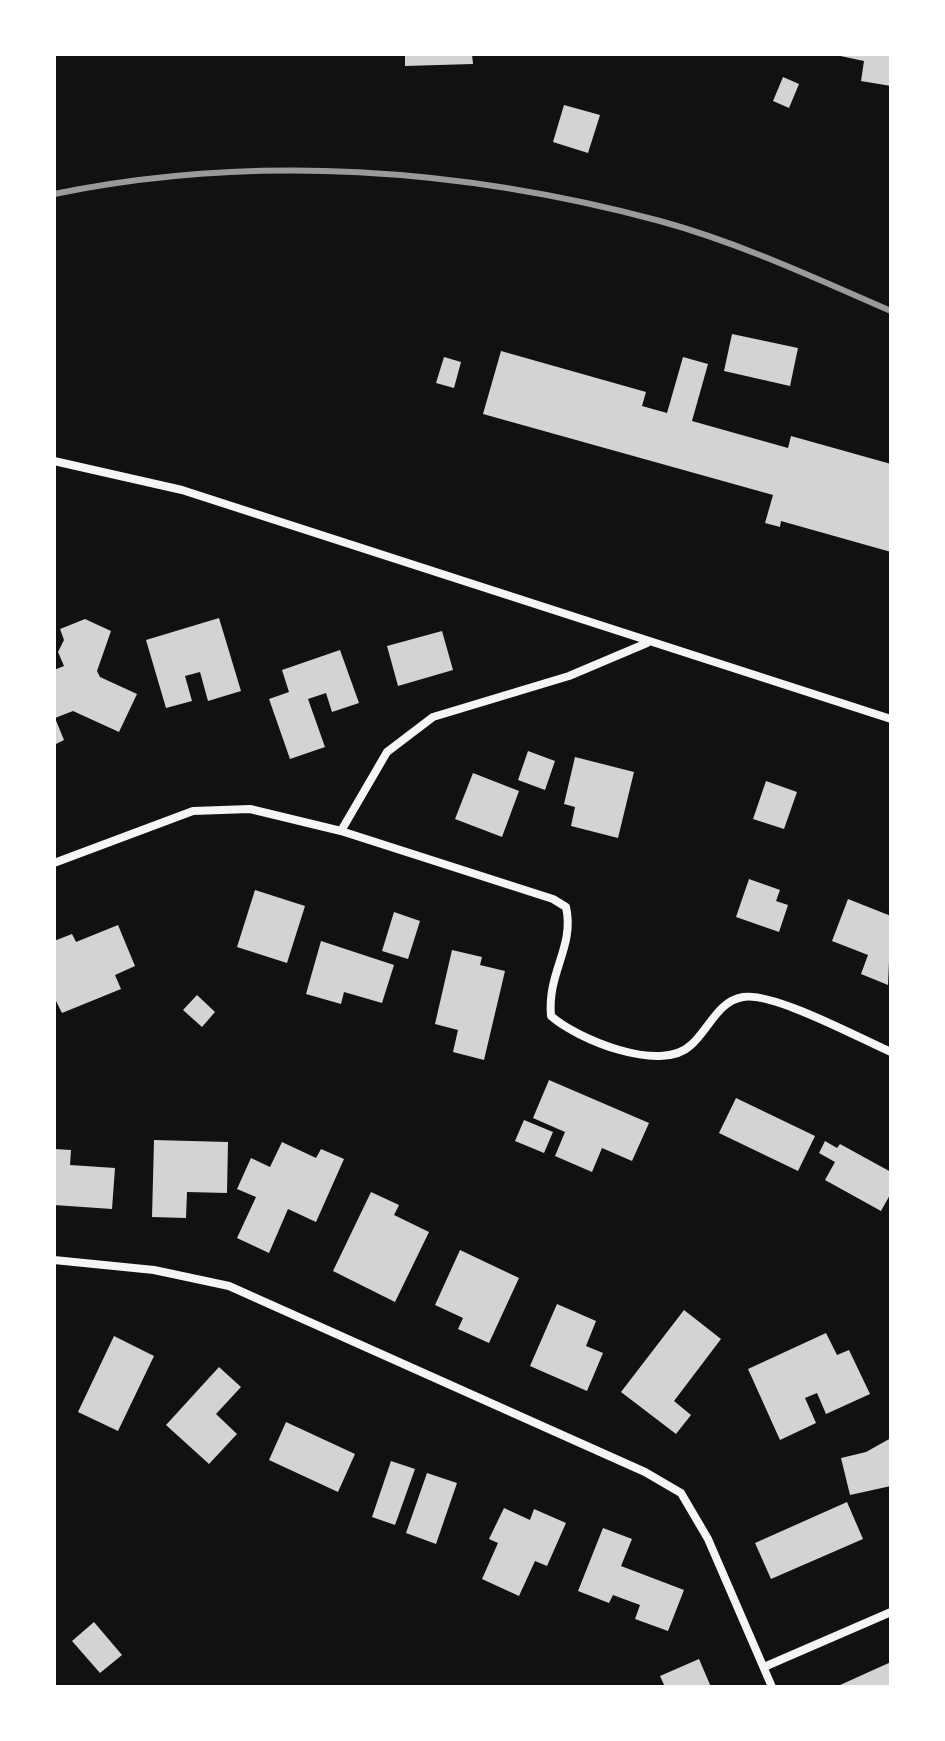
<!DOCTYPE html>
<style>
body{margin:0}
#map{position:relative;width:945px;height:1741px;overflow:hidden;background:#111;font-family:Commissioner,sans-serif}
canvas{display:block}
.frame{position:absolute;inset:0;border:56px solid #fff;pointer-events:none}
</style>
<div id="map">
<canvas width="945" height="1741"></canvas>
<div class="frame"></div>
</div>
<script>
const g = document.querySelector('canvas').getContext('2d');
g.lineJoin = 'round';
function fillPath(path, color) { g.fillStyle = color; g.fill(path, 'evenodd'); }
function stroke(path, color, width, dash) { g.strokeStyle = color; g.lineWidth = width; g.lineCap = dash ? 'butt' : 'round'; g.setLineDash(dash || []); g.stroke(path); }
fillPath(new Path2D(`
 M405 54H472L473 64 405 66Z
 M831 54H891V86L861 81 864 61Z
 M783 77 799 84 789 108 773 101Z
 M564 105 600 115 588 153 553 142Z
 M732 334 798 348 790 386 724 371Z
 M501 351 646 392 642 406 667 413 683 357 708 364 692 421 788 448 791 436 891 464V552L781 521 780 527 765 523 773 495 483 414Z
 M444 357 461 362 454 388 436 383Z
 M219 618 241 691 208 701 200 672 185 676 192 701 166 708 146 640Z
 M85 619 111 631 97 671 100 677 137 694 119 732 73 711 55 718 64 740 54 745V670L64 666 58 652 64 640 60 629Z
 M442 631 453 670 398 686 387 646Z
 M340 650 359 703 332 712 326 693 308 699 325 747 290 759 269 699 289 692 282 670Z
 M528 751 555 761 545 790 518 780Z
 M575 757 634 772 618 838 571 826 575 807 564 804Z
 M473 773 519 791 502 837 455 819Z
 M766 781 797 792 784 829 753 819Z
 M749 879 780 890 776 901 788 905 779 932 736 917Z
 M255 890 305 906 287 963 237 947Z
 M848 899 891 916 888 985 861 974 868 955 832 941Z
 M394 912 420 921 408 959 382 951Z
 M118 925 135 966 115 975 121 989 62 1013 54 997V941L72 934 76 942Z
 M321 941 394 965 382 1003 344 992 341 1004 306 994Z
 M452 950 482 957 480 965 505 971 484 1060 453 1052 458 1030 435 1024Z
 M197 995 215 1012 202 1027 183 1010Z
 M549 1080 649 1123 632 1161 602 1148 592 1172 555 1156 565 1132 533 1118Z
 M736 1098 815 1136 798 1171 719 1133Z
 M524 1120 553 1132 544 1153 515 1141Z
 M154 1140 228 1142 227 1193 187 1192 186 1218 152 1217Z
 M825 1141 837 1148 840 1144 891 1172V1193L881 1211 825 1180 835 1162 819 1153Z
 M282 1142 316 1158 321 1149 344 1159 316 1222 288 1209 269 1253 237 1238 256 1197 237 1189 251 1158 270 1167Z
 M54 1149 71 1150 70 1165 115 1168 112 1209 54 1205Z
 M371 1192 399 1205 394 1215 429 1232 395 1302 333 1271Z
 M460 1250 519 1278 489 1343 458 1329 463 1318 435 1305Z
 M557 1304 596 1321 586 1346 603 1353 587 1391 530 1366Z
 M684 1310 721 1339 674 1401 691 1415 676 1434 621 1392Z
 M826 1333 837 1355 849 1350 870 1394 826 1414 817 1393 805 1398 816 1423 780 1440 748 1369Z
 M114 1336 154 1356 118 1431 78 1412Z
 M219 1367 241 1387 216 1414 237 1434 209 1464 166 1425Z
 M286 1422 355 1454 338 1492 269 1460Z
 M891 1438V1486L850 1495 841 1458 866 1452Z
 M391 1461 415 1469 395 1525 372 1517Z
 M427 1473 457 1483 436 1544 406 1533Z
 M847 1502 863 1539 771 1579 755 1543Z
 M504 1508 530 1520 534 1509 566 1523 547 1566 535 1561 519 1596 482 1579 498 1543 489 1539Z
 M603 1528 632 1539 621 1566 684 1590 668 1631 635 1619 640 1605 613 1595 609 1603 578 1591Z
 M94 1622 122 1655 100 1673 72 1641Z
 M699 1659 711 1687H665L660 1676Z
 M891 1662V1687H841L840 1685Z`), '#d3d3d3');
stroke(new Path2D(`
 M54 461 182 490 891 719
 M341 831 387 752 433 717 569 676 647 643
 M54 863 193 811 250 809 341 831 553 899 566 907C575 947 547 972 551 1016 577 1039 661 1074 691 1045 709 1029 718 1001 743 997 774 992 859 1038 891 1052
 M54 1260 154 1270 229 1286 645 1472 681 1493 708 1539 772 1687
 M764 1667 891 1612`), '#f5f5f5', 8);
stroke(new Path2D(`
 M54 194C255 153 463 168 660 221 740 243 815 278 891 311`), '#9a9a9a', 6);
</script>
